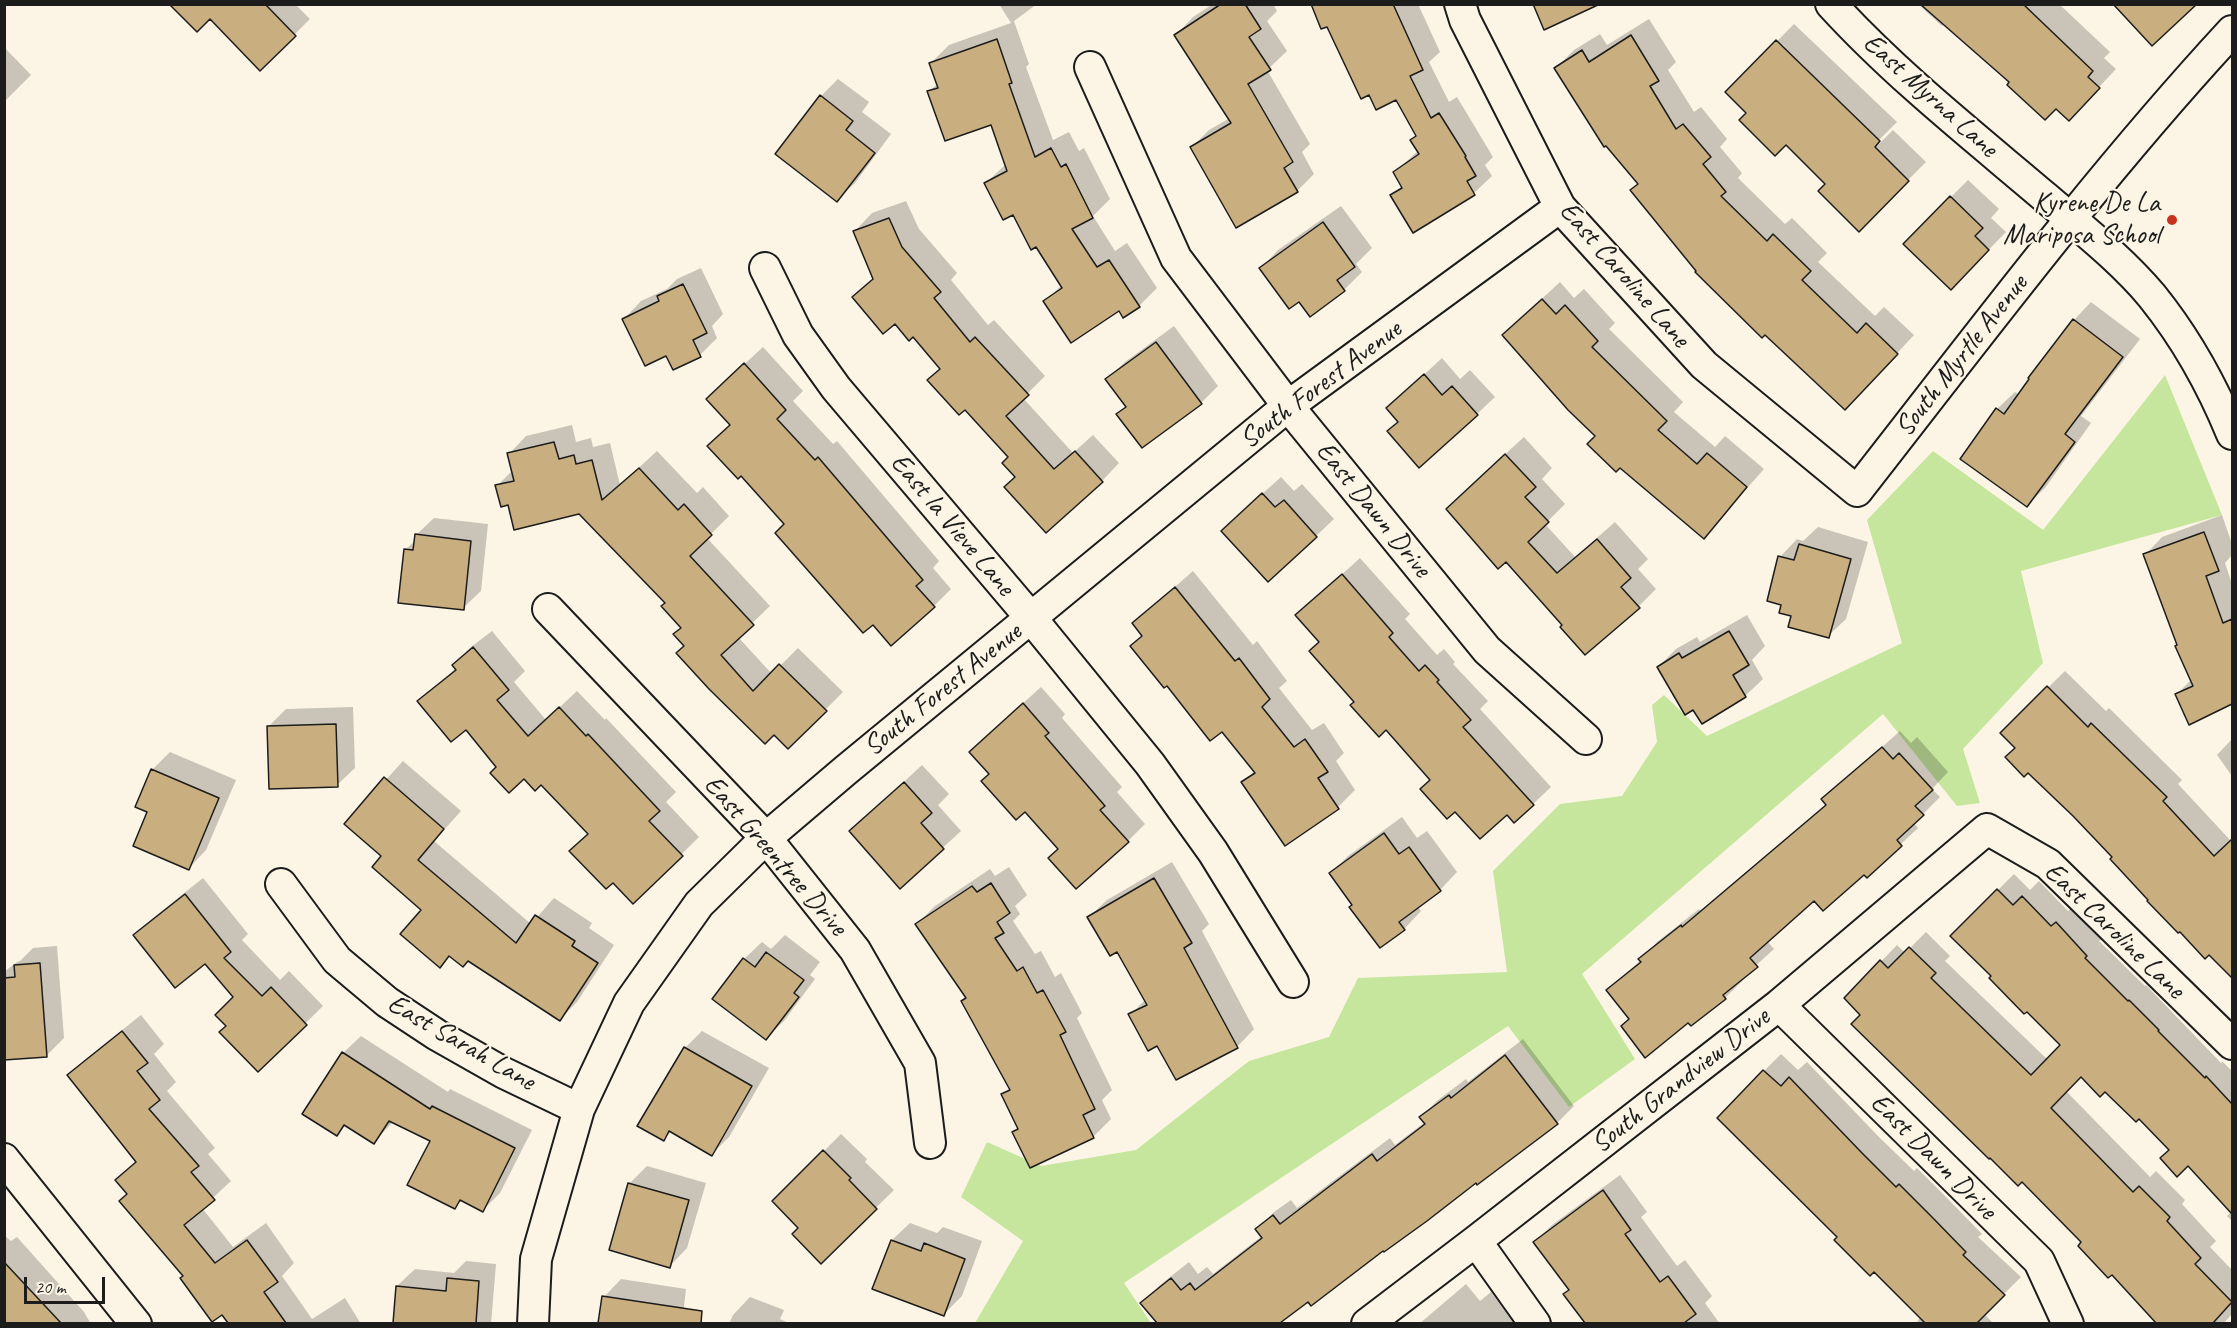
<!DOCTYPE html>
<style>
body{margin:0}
#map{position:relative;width:2237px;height:1328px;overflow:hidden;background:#fcf5e5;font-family:Caveat,sans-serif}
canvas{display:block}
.frame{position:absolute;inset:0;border:6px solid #1c1c1c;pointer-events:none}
.scale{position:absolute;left:24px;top:1277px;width:81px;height:27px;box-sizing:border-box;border:3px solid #1c1c1c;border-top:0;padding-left:8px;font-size:18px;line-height:21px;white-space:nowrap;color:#1c1c1c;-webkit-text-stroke:4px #fcf5e5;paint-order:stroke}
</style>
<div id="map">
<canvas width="2237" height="1328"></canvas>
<div class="frame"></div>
<div class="scale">20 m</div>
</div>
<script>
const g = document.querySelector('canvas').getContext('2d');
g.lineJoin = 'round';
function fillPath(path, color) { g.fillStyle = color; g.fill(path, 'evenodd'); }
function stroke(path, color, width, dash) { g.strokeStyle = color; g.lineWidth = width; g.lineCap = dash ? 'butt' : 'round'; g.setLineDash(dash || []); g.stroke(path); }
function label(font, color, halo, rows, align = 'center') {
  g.font = font + ' Caveat,sans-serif'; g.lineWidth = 4.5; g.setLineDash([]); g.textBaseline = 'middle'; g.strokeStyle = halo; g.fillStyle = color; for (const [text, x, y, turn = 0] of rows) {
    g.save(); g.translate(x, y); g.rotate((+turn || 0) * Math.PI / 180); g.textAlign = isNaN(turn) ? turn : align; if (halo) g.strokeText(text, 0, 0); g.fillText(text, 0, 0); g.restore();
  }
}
fillPath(new Path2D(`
 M2165 375 2222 515 2021 571 2043 663 1963 749 1980 803 1957 806 1883 714 1582 974 1635 1059 1569 1107 1508 1026 1124 1283 1151 1323H975L1023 1241 961 1197 987 1142 1041 1166 1136 1150 1249 1061 1329 1037 1358 978 1507 972 1493 871 1560 804 1622 796 1657 742 1652 705 1664 695 1707 736 1902 643 1867 520 1933 451 2043 530Z`), '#c6e69e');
fillPath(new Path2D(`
 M172 4H295L310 19 260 69 210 17Z
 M999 4H1037L1014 21 1029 64 1026 67 1053 140 1069 132 1079 151 1084 148 1110 199 1093 216 1115 251 1127 243 1157 288 1139 306 1124 316 1119 309 1045 301 1062 285 1014 213 986 183 1006 164 992 123 929 92 938 83 931 63 949 45 1011 23Z
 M1213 4H1273L1277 11 1267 21 1287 51 1267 70 1310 144 1302 152 1314 174 1297 191 1191 148 1209 130 1230 118 1176 35 1193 17Z
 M1312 4H1418L1440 52 1429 62 1449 102 1457 97 1493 157 1485 165 1492 176 1474 193 1414 231 1392 196 1403 185 1395 172 1419 150 1417 135 1397 98 1369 93 1328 25Z
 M1918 4H2059L2110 52 2104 58 2116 69 2086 101 2056 107 2011 82 1944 23 1942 26Z
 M1649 19 1676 62 1668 70 1694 112 1701 107 1727 139 1720 147 1742 173 1738 178 1785 224 1792 218 1827 253 1818 262 1875 316 1884 307 1914 335 1862 391 1639 184 1556 68 1574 50 1600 34 1607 45Z
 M1794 24 1897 122 1868 151 1870 153 1893 130 1926 162 1859 229 1827 184 1786 143 1748 113 1727 92Z
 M4 47 31 75 4 102Z
 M838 79 869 102 862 112 891 134 855 183 837 200 821 96Z
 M1968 180 1999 209 1991 218 2006 232 1969 270 1951 197Z
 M906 201 919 229 957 273 951 280 988 325 994 320 1045 376 1023 398 1073 453 1093 435 1119 463 1102 481 1016 476 1010 457 913 334 896 321 854 298 874 278 855 231 872 213Z
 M1341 206 1372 248 1356 264 1362 272 1344 290 1299 300 1261 268 1278 250Z
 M701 268 723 314 712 326 717 338 700 355 667 354 624 319 641 301 667 289 677 279Z
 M1560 282 1574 298 1584 289 1615 323 1609 329 1683 402 1674 412 1715 447 1725 436 1764 469 1704 537 1597 436 1521 318Z
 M2091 302 2140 339 2081 416 2091 423 2045 488 2027 505 1997 409 2015 392 2020 395 2074 320Z
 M1174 326 1218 386 1201 403 1118 414 1127 406 1107 379 1125 362Z
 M763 347 803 391 793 401 833 444 837 441 939 561 933 568 951 589 934 606 786 524 731 425 725 382Z
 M1442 358 1460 379 1470 370 1495 397 1477 414 1399 421 1388 408Z
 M572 425 576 442 591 438 593 447 610 443 620 485 657 451 697 493 703 487 729 516 707 538 770 606 738 637 772 674 798 648 843 692 788 747 683 627 667 603 579 512 509 503 497 486 513 470 509 454 526 436Z
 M1524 437 1552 468 1542 479 1565 504 1545 524 1575 557 1615 522 1648 559 1638 569 1656 589 1639 606 1564 625 1465 491Z
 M1281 477 1294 491 1302 484 1334 519 1316 536 1241 513Z
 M2222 515 2232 544V555L2225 563 2232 584V703L2190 723 2176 695 2192 679 2145 555 2162 537Z
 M434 518 488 524 481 591 463 608 405 550 416 540V535Z
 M1818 527 1868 542 1846 619 1828 636 1783 604 1780 557 1797 539 1803 541Z
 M1360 558 1410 614 1405 619 1437 655 1444 649 1455 662 1453 664 1488 701 1480 709 1551 787 1533 804 1507 813 1432 779 1386 728 1356 701 1320 642 1297 615Z
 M1193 571 1253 645 1257 641 1287 681 1279 688 1312 730 1324 723 1344 753 1336 761 1355 790 1338 807 1243 782 1255 771 1134 623Z
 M1747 615 1765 646 1752 660 1763 679 1745 696 1694 708 1658 667 1676 649 1697 637 1700 642Z
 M492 631 525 671 514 682 546 720 577 691 605 720 606 718 676 792 666 802 699 837 633 902 589 833 541 782 498 767 466 728 419 701 456 668 454 665 471 647Z
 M2065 671 2106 711 2109 708 2182 780 2178 784 2231 841 2232 840V976L2028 771 2017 748 2002 733Z
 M1041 687 1065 714 1062 718 1122 787 1117 792 1145 824 1128 841 1059 849 991 774 989 734Z
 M353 707 355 768 337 785 269 726 286 709Z
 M1900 731 1911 743 1917 737 1948 772 1932 789 1940 797 1914 823 1918 828 1867 876 1864 873 1814 899 1767 941 1774 949 1741 979 1742 981 1725 998 1689 1021 1630 1018 1608 990 1641 960 1657 942 1699 909 1700 911 1827 804 1823 800Z
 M2232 739V776L2217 755Z
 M170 752 236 780 206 850 189 868 149 812 152 770Z
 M403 761 461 811 434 841 531 924 554 898 592 923 589 928 614 945 577 1002 560 1019 469 959 450 955 440 965 423 910 383 856 346 824Z
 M922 765 949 794 938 805 961 831 900 887 851 831Z
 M1402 817 1417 838 1427 831 1457 872 1440 890 1417 906 1421 911 1404 929 1354 905 1331 873 1348 856Z
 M1172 862 1209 924 1202 931 1254 1029 1237 1047 1158 1044 1130 1015 1146 999 1117 950 1089 917 1107 900Z
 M1009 867 1027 895 1015 906 1020 914 1013 921 1035 954 1041 951 1055 977 1061 973 1082 1013 1077 1018 1112 1090 1102 1100 1111 1119 1093 1137 1014 1132 1019 1128 1003 1094 1010 1088 967 997 917 924 935 906 990 869 995 876Z
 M2014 874 2030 890 2039 881 2068 911 2073 907 2102 939 2099 941 2145 986 2146 985 2221 1063 2223 1062 2232 1071V1221L2227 1216 2232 1211 2188 1164 2170 1150 2139 1117 2105 1090 2081 1075 2066 1091 2150 1177 2156 1171 2185 1200 2182 1204 2216 1241 2210 1247 2232 1270V1314L2223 1324H2158L2084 1242 1846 998 1897 945 1905 953 1926 932 1950 956 1945 961 2048 1060 2062 1045 1952 936Z
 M203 878 248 934 242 940 280 980 289 971 323 1006 258 1070 228 1025 235 997 206 962 135 935 153 918Z
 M785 935 820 962 810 975 815 979 784 1021 766 1038 744 959 762 942 771 949Z
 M57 946 64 1038 47 1055 4 1058V972L17 962 20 961 33 948Z
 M141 1015 164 1044 154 1054 176 1082 167 1091 215 1148 208 1154 231 1181 202 1208 233 1247 266 1223 294 1263 282 1276 312 1319 345 1298 361 1324H230L222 1312 185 1276 117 1180 136 1161 69 1076 87 1058Z
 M702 1031 769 1068 729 1137 712 1154 672 1131 663 1140 685 1048Z
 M361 1036 448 1092 450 1089 532 1130 500 1193 483 1210 462 1200 455 1207 432 1141 393 1122 374 1142 346 1125 337 1134 343 1053Z
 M1523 1039 1574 1106 1557 1123 1312 1304 1308 1299 1278 1324H1159L1142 1303 1159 1286 1189 1262 1198 1274 1207 1267 1213 1274 1262 1236 1257 1229 1274 1212 1291 1200 1297 1208 1390 1138 1395 1145 1425 1122 1421 1117 1438 1100 1466 1079 1468 1082Z
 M1781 1054 1798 1070 1807 1062 1878 1136 1914 1171 1917 1168 1947 1198 1982 1234 1978 1237 2021 1277 1984 1314 1994 1324H1916L1920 1317 1839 1237 1764 1071Z
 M841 1134 867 1159 865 1162 894 1190 821 1262 800 1227 774 1201Z
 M647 1166 706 1183 687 1248 670 1266 629 1184Z
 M1620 1175 1647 1212 1641 1217 1677 1266 1685 1260 1712 1296 1705 1303 1720 1324H1587L1565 1294 1570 1289 1535 1242 1552 1225Z
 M910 1223 937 1233 943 1227 982 1241 962 1296 944 1314 874 1288 892 1240Z
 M4 1235 11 1241 17 1237 84 1312 91 1324H4Z
 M466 1261 496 1264 491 1324H395L397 1286 415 1269 454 1273Z
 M621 1279 686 1289 682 1324H600L604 1297Z
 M1466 1284 1480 1301 1491 1292 1514 1324H1419Z
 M750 1297 784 1310 780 1319 791 1324H729L733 1315Z`), '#0003');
const building = new Path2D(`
 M169 4H265L296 36 260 71 210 19 197 32Z
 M1221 4H1245L1261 29 1249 37 1271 70 1248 84 1293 162 1284 168 1298 192 1236 228 1190 147 1231 123 1174 35Z
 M1311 4H1393L1423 70 1410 76 1431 118 1439 113 1466 156 1465 157 1476 176 1467 181 1475 195 1413 233 1390 195 1402 188 1393 172 1419 154 1410 140 1416 136 1396 100 1376 110 1369 95 1361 99 1327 27 1321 29Z
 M1533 4H1600L1544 30Z
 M1920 4H2023L2093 71 2088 77 2100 88 2069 121 2056 109 2045 120 2007 85 2009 82Z
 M2113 4H2197L2152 46Z
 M1631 35 1659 81 1650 86 1676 129 1683 124 1711 157 1703 164 1726 192 1721 196 1767 241 1773 234 1811 271 1802 280 1857 333 1866 323 1898 354 1845 410 1765 335 1762 338 1695 272 1696 271 1630 190 1638 184 1606 146 1604 147 1554 68 1582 50 1589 62Z
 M997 39 1012 83 1009 84 1035 157 1051 148 1061 167 1066 164 1093 218 1072 229 1097 267 1109 260 1140 307 1123 318 1119 311 1071 343 1043 301 1062 288 1036 247 1031 250 1013 215 1003 220 984 183 1007 171 991 125 945 141 927 91 938 88 929 63Z
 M1776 40 1880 141 1875 147 1909 181 1859 232 1818 191 1825 184 1786 145 1775 156 1739 120 1746 113 1725 92Z
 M820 95 853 121 846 130 875 153 837 202 775 154Z
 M1950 196 1983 228 1975 236 1989 250 1951 290 1903 244Z
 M889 218 902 247 941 292 934 298 970 342 975 337 1029 395 1006 416 1054 469 1075 451 1103 482 1046 533 1004 487 1015 477 1002 463 1008 457 965 410 959 415 927 380 940 369 913 337 909 341 895 324 883 334 852 297 873 279 853 231Z
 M1323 222 1355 267 1337 280 1345 291 1310 317 1299 302 1289 309 1259 268Z
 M683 284 707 333 693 340 701 357 673 370 666 356 645 366 622 319 659 301 657 296Z
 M1542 299 1556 314 1565 305 1598 341 1592 347 1667 421 1658 430 1697 464 1707 453 1747 487 1704 539 1620 468 1616 472 1587 444 1595 436 1568 410 1502 335Z
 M2073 319 2123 357 2065 434 2075 442 2027 507 1960 459 1996 408 2004 414 2029 379 2028 378Z
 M1156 342 1202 404 1142 448 1116 414 1126 407 1105 379Z
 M744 363 786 410 777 419 815 460 818 457 923 580 916 586 935 607 891 646 873 625 863 633 775 533 784 524 741 476 738 479 707 446 730 425 706 399Z
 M1424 374 1442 395 1452 386 1478 415 1419 468 1387 431 1398 422 1386 408Z
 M554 442 559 459 574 455 576 464 592 460 602 500 639 468 678 510 684 504 712 535 690 556 754 625 721 655 753 691 779 664 827 711 788 749 774 735 765 744 709 689 676 653 684 646 673 634 681 628 661 606 665 603 579 514 514 530 508 505 501 507 495 485 514 481 507 453Z
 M1505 454 1536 487 1525 497 1549 522 1528 542 1557 573 1597 539 1631 578 1621 587 1640 608 1585 655 1560 627 1562 625 1506 562 1498 569 1446 509Z
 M1262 493 1275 507 1284 500 1317 537 1268 582 1221 531Z
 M2204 532 2219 571 2206 576 2223 623 2232 619V704L2189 725 2175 694 2193 686 2175 646 2177 645 2143 554Z
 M415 534 471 541 464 610 398 603 404 549 413 550Z
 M1799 544 1851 559 1829 638 1788 627 1791 616 1779 613 1781 605 1767 601 1778 556 1794 560Z
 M1342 574 1393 633 1389 637 1419 671 1425 665 1439 680 1437 682 1471 720 1463 727 1534 805 1514 823 1507 815 1480 839 1455 812 1447 819 1420 789 1430 780 1386 730 1379 737 1350 705 1354 702 1309 651 1319 642 1295 615Z
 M1175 587 1235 661 1239 658 1270 699 1262 707 1294 747 1305 739 1328 772 1318 778 1339 809 1285 846 1241 782 1255 773 1222 732 1210 741 1167 686 1164 688 1130 646 1142 636 1132 623Z
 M1729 631 1749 665 1733 675 1746 697 1702 724 1693 710 1685 715 1657 667 1679 653 1682 658Z
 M473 647 509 690 497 700 528 736 559 707 586 736 588 734 660 811 649 821 683 856 633 904 613 883 606 889 569 851 588 834 541 785 535 791 524 779 509 793 490 773 496 767 466 730 451 742 417 701 456 670 452 665Z
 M2047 686 2088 727 2091 723 2167 797 2163 801 2214 856 2232 839V978L2209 955 2205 959 2180 932 2178 933 2147 901 2148 900 2110 859 2112 857 2073 816 2028 773 2024 777 2005 757 2015 748 2000 733Z
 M1023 703 1049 733 1045 736 1105 806 1100 810 1129 842 1076 889 1048 858 1058 849 1025 812 1016 820 981 781 989 774 969 752Z
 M336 724 338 787 269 789 267 726Z
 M1882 747 1893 759 1899 753 1933 790 1915 806 1924 815 1897 840 1902 846 1867 878 1864 875 1823 911 1814 901 1750 958 1758 967 1723 995 1726 999 1691 1026 1688 1023 1645 1058 1621 1026 1629 1019 1606 990 1641 962 1638 959 1681 925 1682 927 1826 805 1821 799Z
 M151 769 219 798 189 870 133 846 147 812 135 807Z
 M384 777 444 829 418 860 516 943 535 915 575 941 572 946 598 963 560 1021 468 961 463 967 449 956 440 968 400 934 421 910 372 867 381 856 344 824Z
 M904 782 932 813 921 823 944 849 900 889 849 831Z
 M1384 833 1399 854 1409 847 1441 891 1399 922 1405 930 1380 948 1349 907 1352 905 1329 873Z
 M1154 878 1192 943 1184 948 1238 1048 1176 1080 1157 1046 1148 1051 1128 1014 1147 1005 1117 952 1110 956 1087 917Z
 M991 883 1010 913 997 922 1004 933 995 938 1017 971 1023 967 1037 993 1043 990 1066 1032 1060 1035 1095 1109 1083 1115 1094 1138 1030 1168 1012 1132 1018 1129 1001 1094 1010 1090 961 1001 966 998 915 924 972 886 977 892Z
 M1997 889 2013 905 2022 896 2051 926 2056 922 2087 956 2085 958 2128 1001 2129 1000 2159 1030 2158 1031 2205 1078 2206 1076 2232 1104V1214L2188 1166 2177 1177 2160 1158 2169 1150 2139 1119 2136 1122 2105 1092 2100 1097 2081 1077 2051 1108 2133 1192 2139 1186 2170 1217 2167 1221 2201 1258 2195 1264 2232 1302 2213 1323H2156L2112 1275 2108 1278 2078 1246 2081 1242 2022 1182 2018 1186 1990 1158 1989 1159 1851 1024 1860 1015 1844 998 1880 960 1888 968 1909 947 1936 973 1931 978 2031 1075 2060 1045 2027 1012 2024 1014 1989 978 1991 976 1950 936Z
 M185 894 231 952 224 958 262 996 271 987 307 1025 258 1072 219 1032 226 1026 215 1015 233 997 205 964 175 988 133 935Z
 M766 952 804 980 794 993 799 997 766 1040 712 999 743 958 755 967Z
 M40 963 47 1057 4 1060V978L15 977 14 965Z
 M122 1031 148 1063 137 1071 160 1100 149 1109 199 1166 191 1172 215 1200 184 1225 215 1263 247 1240 278 1282 264 1292 286 1323H228L222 1315 212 1322 180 1278 183 1276 119 1201 127 1194 115 1180 136 1162 67 1075Z
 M684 1047 752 1086 712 1156 669 1131 664 1141 637 1126Z
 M342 1052 430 1109 432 1106 515 1148 483 1212 460 1200 455 1209 407 1185 430 1141 389 1121 374 1144 344 1125 337 1136 302 1114Z
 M1505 1055 1558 1124 1477 1185 1476 1183 1427 1221 1384 1252 1383 1251 1311 1306 1308 1302 1280 1323H1157L1140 1303 1171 1278 1181 1290 1190 1283 1195 1290 1262 1238 1255 1229 1273 1215 1280 1224 1372 1154 1377 1161 1425 1124 1419 1117 1449 1095 1451 1098Z
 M1763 1070 1781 1086 1789 1077 1862 1153 1896 1187 1899 1184 1930 1215 1966 1252 1963 1255 2005 1295 1977 1323H1925L1874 1272 1870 1276 1834 1240 1837 1237 1717 1118Z
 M823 1150 851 1178 849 1180 877 1209 821 1264 792 1234 798 1228 772 1201Z
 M628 1183 689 1200 670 1268 609 1250Z
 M1603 1190 1631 1230 1625 1234 1660 1282 1668 1276 1696 1314 1684 1323H1585L1563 1294 1569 1290 1533 1242Z
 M891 1240 921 1251 924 1243 965 1259 944 1316 872 1289Z
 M4 1262 61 1323H4Z
 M447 1278 479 1281 476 1323H393L396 1286 446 1291Z
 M602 1296 702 1311 701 1323H598Z`);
fillPath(building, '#c9ae7f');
stroke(building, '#1c1c1c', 1.5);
const minor = new Path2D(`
 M1460 4 1465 20 1560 207 1704 365 1857 491C1979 335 2098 176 2232 31
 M1831 4C1896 75 1972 135 2045 197 2081 228 2121 259 2152 296 2185 337 2212 385 2232 434
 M1090 67 1176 258 1288 406 1487 650 1586 739
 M765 268 798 335 836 388 1031 618 1150 764 1213 852 1293 982
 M548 609 766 838 855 950 920 1063 930 1143
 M281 884 337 960 387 1002 437 1035 504 1073 579 1109
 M1779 1005 2039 1261 2068 1324
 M4 1159 136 1324
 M1476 1241 1535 1324
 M533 1324 536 1259 579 1109 629 1003 699 904 766 838 846 770 1288 406 1560 207
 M1367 1324 1476 1241 1779 1005 1987 829 2048 864 2232 1044`);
stroke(minor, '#1c1c1c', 34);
stroke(minor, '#fcf5e5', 30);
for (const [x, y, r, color] of [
 [2172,220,6,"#c8321e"]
]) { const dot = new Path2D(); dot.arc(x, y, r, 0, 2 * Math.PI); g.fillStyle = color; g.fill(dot); stroke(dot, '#fcf5e5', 2); }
label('28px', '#1c1c1c', '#fcf5e5', [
 ["East Myrna Lane",1930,96,42],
 ["East Caroline Lane",1624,275,49],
 ["South Myrtle Avenue",1962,356,-52],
 ["South Forest Avenue",1321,385,-37],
 ["East Dawn Drive",1373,510,51],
 ["East la Vieve Lane",952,525,50],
 ["South Forest Avenue",943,690,-39],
 ["East Greentree Drive",775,856,49],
 ["East Caroline Lane",2114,931,44],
 ["East Sarah Lane",461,1043,30],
 ["South Grandview Drive",1681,1081,-38],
 ["East Dawn Drive",1933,1157,45]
]);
label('28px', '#1c1c1c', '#fcf5e5', [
 ["Kyrene De La",2160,204],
 ["Mariposa School",2160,236]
], 'right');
</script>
